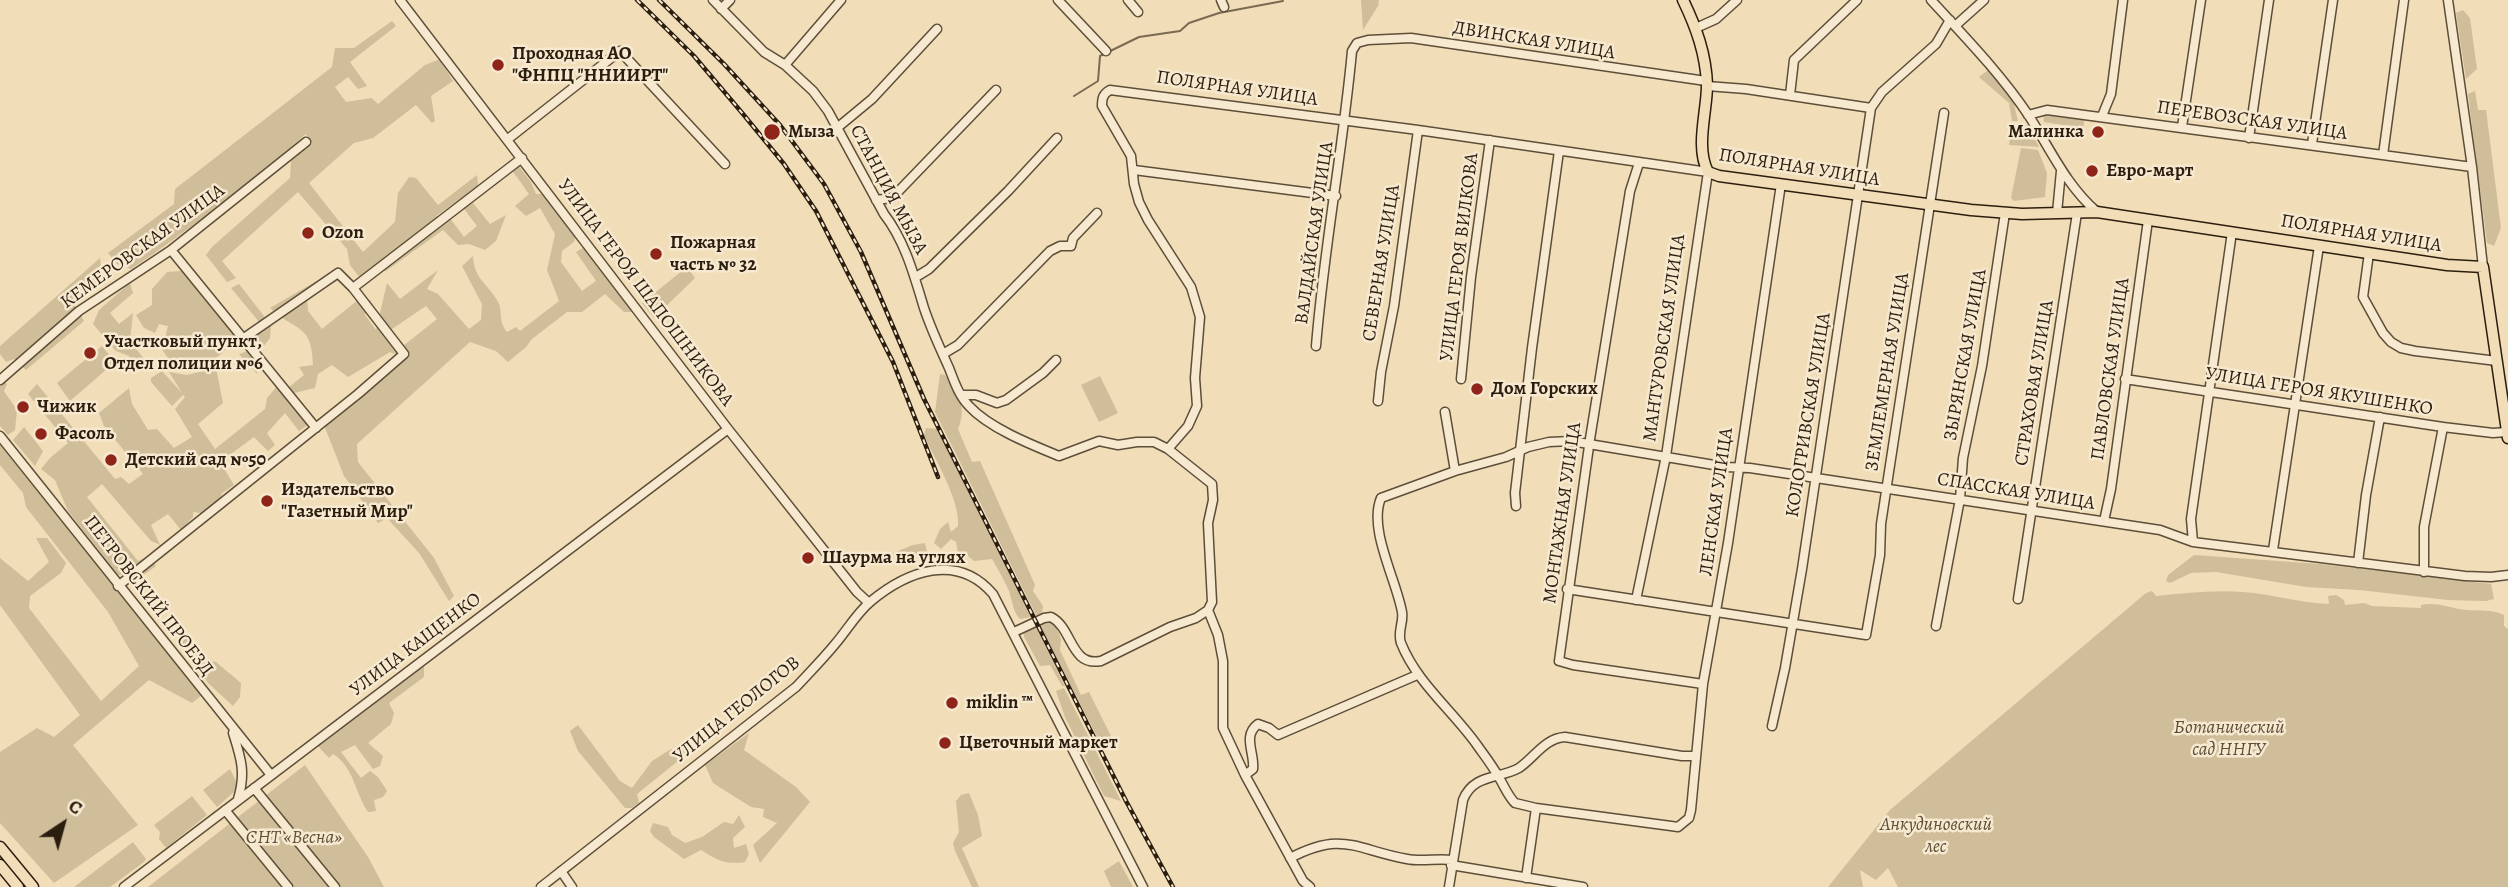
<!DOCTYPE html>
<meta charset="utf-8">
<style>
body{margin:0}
#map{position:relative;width:2508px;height:887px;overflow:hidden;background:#f1ddb7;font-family:Alegreya,serif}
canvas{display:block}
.north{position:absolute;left:28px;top:789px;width:70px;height:70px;-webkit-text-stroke:5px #f6e9d0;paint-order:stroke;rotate:36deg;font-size:19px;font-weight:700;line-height:28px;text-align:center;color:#2c1e0f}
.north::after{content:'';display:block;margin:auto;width:24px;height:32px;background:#2c1e0f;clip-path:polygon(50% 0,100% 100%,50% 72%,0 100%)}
</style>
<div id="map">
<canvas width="2508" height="887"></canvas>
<div class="north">С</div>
</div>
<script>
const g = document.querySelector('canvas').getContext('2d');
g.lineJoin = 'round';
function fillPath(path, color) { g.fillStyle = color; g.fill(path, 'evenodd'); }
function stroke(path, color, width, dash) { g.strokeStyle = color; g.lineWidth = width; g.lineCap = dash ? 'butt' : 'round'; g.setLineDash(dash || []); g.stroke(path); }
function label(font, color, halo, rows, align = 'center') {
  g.font = font + ' Alegreya,serif'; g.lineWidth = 5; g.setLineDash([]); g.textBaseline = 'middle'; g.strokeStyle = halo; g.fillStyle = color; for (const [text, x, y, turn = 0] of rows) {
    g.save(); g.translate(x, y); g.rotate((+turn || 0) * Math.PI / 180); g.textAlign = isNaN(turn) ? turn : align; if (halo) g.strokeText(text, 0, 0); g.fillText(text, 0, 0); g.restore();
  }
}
fillPath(new Path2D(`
 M1289 0H1379L1378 6 1363 30 1361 0Z
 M2463 10 2470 18 2477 69 2466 79 2456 13Z
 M392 21 396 26 350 62 367 86 358 89 348 77 335 87 346 102 372 98 378 104 425 65 440 59 453 81 431 96 435 121 432 123 416 105 373 138 354 143 309 183 363 252 395 222 398 193 409 177 416 178 438 205 477 175 478 186 436 216 449 217 464 237 477 226 464 209 473 203 490 224 506 215 496 241 485 250 469 244 458 245 443 230 386 271 368 272 360 278 350 265 347 249 298 192 222 261 236 278 227 282 206 255 212 247 290 178 291 161 311 145 306 134C249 182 193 228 131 269L117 264 108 253 174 204 175 189 332 67 335 48H354Z
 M1988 70 2013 100 2018 121H2012L2009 103 1979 77Z
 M2475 91 2478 110H2486L2501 228 2494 246 2487 243 2468 94Z
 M2043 113 2085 116 2083 128 2044 122Z
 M2028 125 2039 147 2009 145 2011 130Z
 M2021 148 2038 150 2047 173 2045 197 2014 201 2011 198Z
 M518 165 531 182 536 194H544L576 234 574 242 562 251 561 262 582 291 596 281 576 252 583 248 633 312H624L605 294 582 312H567L532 339 526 347 508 362 496 351 470 342 357 444 358 462 434 558 454 596 449 601 419 553 387 518 378 523 344 476 324 425 405 357 403 346 437 319 426 306 392 329 397 355 390 352 348 377 332 365 318 374 315 388 294 393 289 387 304 375 299 367 313 365C312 323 296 332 270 308L332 272 343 274V281H337L307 298 308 311 322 329 359 299 371 301 365 315 376 330 387 283 400 299 438 270 427 289 438 294 469 329 481 320 482 304 462 266 473 256C474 279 487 283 497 300 504 312 497 319 507 332L516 327 520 331 559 301 547 270 555 234 540 208 526 216 515 206 529 194 511 169Z
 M100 258 103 283 73 303 84 321 26 370 14 359 6 362 0 354V346Z
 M188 265 238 327C226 360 208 365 175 369L162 349 168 326 159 324 155 333 144 328 136 315 152 305V289L167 272 181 271Z
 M687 267 695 278 654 318 642 303Z
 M130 283 133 293 110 313 119 324 133 313 130 341 152 369 138 367 129 356 116 351 93 324 99 310Z
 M239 284 271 325 270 338 259 352 257 374 239 354 248 351V333L260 323 231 288Z
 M102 346 115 362 70 401 57 383Z
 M216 368 223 403 198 424 215 449 265 409 267 398 278 385 309 424 299 431 285 413 267 433 275 445 268 451 254 437 220 462 234 485 222 493 221 498 201 513 193 512V517L181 530 168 514 151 525 160 545 151 541 102 484 87 497 138 561 149 556 156 566 142 576 118 575 68 511 55 480 41 469 50 458 68 443 28 394 37 384 115 479 121 477 129 484 143 474 104 426 99 413 129 388 132 404 148 430 157 429 174 448 192 437 175 409 185 397 183 395 172 406 151 382V378L162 371 182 393 169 372 187 375Z
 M940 374 945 375C957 395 968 405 958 429L972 462 980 461 1035 585 1033 591 1043 606 1042 613 1036 615 935 412Z
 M0 375 7 384 4 391 17 410 15 430 8 435 0 426Z
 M1100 376 1118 413 1099 422 1081 385Z
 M24 427 43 451 35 466 13 440Z
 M926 428 937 429 1031 617 1020 619C1012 610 1013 602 1009 591 1004 580 998 569 992 559L974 561 967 555V551L965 561 960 562 956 542 951 539 941 549 934 543 940 529 948 522 951 532 958 526C960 499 935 460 924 435Z
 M0 443 202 695 192 703 149 680 73 745 138 825 54 883 0 823V752L37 728 54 737 80 715 0 605V558L28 581 49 562 36 538H47L66 563 61 573 30 596 29 608 101 701 139 666 108 612 26 507 23 493 0 465Z
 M925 543 927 552 900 566 893 553 913 545Z
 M2194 555 2320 564 2491 584 2494 599 2486 601 2448 600 2359 590 2306 587 2216 572 2191 573 2170 583 2166 581 2168 575Z
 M2152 591 2156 596C2185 593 2214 590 2243 592 2272 594 2300 603 2329 604L2328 596 2336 595 2344 600 2345 605 2364 603 2372 606 2421 608V605C2434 602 2449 607 2459 609 2474 612 2489 608 2504 615V626L2508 629V887H1898L1888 868 1876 880 1860 870 1863 887H1828L1890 810 2146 593Z
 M1046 619 1052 621 1057 627 1061 639 1060 650 1081 695 1089 692 1112 738 1102 746 1041 628 1039 623Z
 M1034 625 1036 627 1065 686H1062L1050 665 1040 666 1024 637V630Z
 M182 633 187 634 199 653 209 661 216 662 241 683 240 697 233 706 208 683 179 638Z
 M424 663V677L389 703 394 713 391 724 368 743 383 756 380 766 373 769 355 745 341 752 361 778 370 771 378 777 387 791 383 797 374 800 376 811 368 812C355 793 354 767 333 754L329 758 316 744Z
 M1064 688 1121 801 1104 796 1065 717 1056 691Z
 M578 725 620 781 632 788 652 761 671 749 677 751 689 745 693 749 637 794 639 803 632 808H625L578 751 570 731Z
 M749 733 744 750 796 787 810 802 760 863 753 845 777 823 763 817 764 809 751 807 713 783 705 765Z
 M305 765 368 857 384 887H148Z
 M230 769 237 783 234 792 217 807 203 790Z
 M969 793 978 815 982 836 962 848 979 887H972L955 851 953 843 959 832 956 801 961 795Z
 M192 796 207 815 166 848 159 839 160 832 154 825Z
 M739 815 745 827 733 838 734 848 746 844 749 854 745 862C725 865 717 860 701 850L684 859 654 837 650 831 653 823 668 827 672 835 685 843 702 837 724 822 733 824Z
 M133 842 146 859 144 862 110 887H74Z
 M1119 861 1133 887H1111L1104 871Z`), '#d0bd9a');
stroke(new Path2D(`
 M1074 96 1098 81 1100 56 1139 37 1180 31 1189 23 1219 13 1283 1`), '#7a6a52', 2);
const minor = new Path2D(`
 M400 0 728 429 857 592 869 603
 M713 0 764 52 785 65 813 91 828 111 884 214C905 241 914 275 924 308 931 329 940 348 949 368 954 381 959 396 969 406 989 428 1032 445 1059 456L1099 441 1118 445 1137 442H1154L1168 449 1212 484 1213 500 1208 523 1212 602 1208 610 1218 635 1223 661V728L1245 775 1303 881 1310 887
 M1058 0 1106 51
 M1128 0 1138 12
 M1221 0 1224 7
 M1931 0C1965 37 2001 74 2029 116 2051 150 2066 185 2097 212
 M2448 0 2472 167 2483 267
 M721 9 730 0
 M1955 26 1984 0
 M1696 28 1716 19 1737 0
 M785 65 841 0
 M1707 86 1746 89 1871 108 1882 92 1936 44 1950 20
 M1790 95 1794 60 1857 0
 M2028 115 2047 110 2472 167
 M2102 116 2111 94 2123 0
 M2182 127 2201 0
 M837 128 872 99 937 29
 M2249 138 2269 0
 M508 139 620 51 725 164
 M2312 144 2333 0
 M2383 155 2404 0
 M1639 163 1630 191 1590 439 1559 661 1573 665 1703 684
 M1134 170 1336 196
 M1781 184 1728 543 1703 684 1691 810 1689 818 1678 827 1671 826 1536 808 1515 803C1507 795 1504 785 1498 776 1492 765 1484 755 1477 745 1452 710 1417 683 1401 643 1397 632 1404 622 1402 612 1396 579 1368 529 1381 498L1455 471 1506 457 1528 447 1549 442 1571 441 1726 467 1750 468 2160 530 2193 542 2465 576 2491 577 2508 575
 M876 200 892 198 996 90
 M2057 213 2061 171
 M171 250 316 428
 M2369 253 2363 297 2383 333 2391 342 2401 348 2415 351 2497 361
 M916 277 929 269 1008 191 1057 138
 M244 338 338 273 353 288
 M1316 346C1324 247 1343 149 1352 51L1357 43 1368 40 1411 38 1706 81
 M943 354 958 345 1050 251 1060 246H1071L1073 238 1097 213
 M1461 379 1471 277 1490 140
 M2125 379 2443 427 2493 433 2507 432
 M0 380 79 311 171 250 306 142
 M961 395H976L997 403 1006 400 1043 373 1056 360
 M1378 401 1381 372 1394 306 1418 130
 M1445 412 1455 471
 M0 436 271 775
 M1168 449 1188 426 1197 406 1195 378 1200 317 1191 287 1148 220 1139 202 1134 184 1131 156 1102 106C1102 98 1103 94 1110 90L1418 130 1708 172 1666 456 1636 600
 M1516 506 1515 493 1532 348 1559 151
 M2104 521 2111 489 2148 220
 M2193 542 2191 519 2232 232
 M2273 550 2319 246
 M2358 563 2366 495 2380 417
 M2424 572V527L2443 427
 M118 586 358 394 404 354 353 288 522 158
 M1567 589 1866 635 1880 555 1881 524 1944 113
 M2018 599 2077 213
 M1936 626 1960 499 1963 458 1982 366 2005 213
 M1014 632 1044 618 1051 617C1073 628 1070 667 1101 661L1170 627 1196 618 1208 610
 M1772 726 1785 668 1802 569 1871 108
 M233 733C241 758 246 773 238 799
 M1245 775 1253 769C1255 753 1242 736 1258 724L1269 728 1278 735 1417 675
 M254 788 335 887
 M225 810 288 887
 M1290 858C1343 830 1356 850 1407 859 1422 862 1437 858 1452 860
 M1451 865 1583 887
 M561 871 572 887
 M1526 878 1536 808
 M124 887 728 429
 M541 887 796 687C809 673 823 659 836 643 847 630 857 613 870 602 907 571 957 552 993 594L1143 887
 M1449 887 1463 800C1473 774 1499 779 1519 768 1534 758 1545 738 1565 737L1682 756H1696`);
const major = new Path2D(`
 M1683 0C1696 27 1706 54 1707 85 1707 112 1695 147 1708 172L1719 176 1971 210 2022 214 2097 212 2447 265 2483 267 2508 438
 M0 847 33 887
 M0 865 18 887`);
stroke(minor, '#5d4e39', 11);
stroke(major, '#2c1e0f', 13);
stroke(minor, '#f6e9d0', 8);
stroke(major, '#f1ddb7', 10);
const rail = new Path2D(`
 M637 0 694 56 743 114 784 164 816 211 893 362 938 477
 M659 0 724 64 780 125 824 184 861 252 924 399 1126 801 1173 887`);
stroke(rail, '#2c1e0f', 4.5);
stroke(rail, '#f6e9d0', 2, [5]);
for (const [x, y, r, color] of [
 [498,65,7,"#8f2418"],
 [772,132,9,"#8f2418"],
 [2098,132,7,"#8f2418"],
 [2092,171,7,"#8f2418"],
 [308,233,7,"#8f2418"],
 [656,254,7,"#8f2418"],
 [90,353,7,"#8f2418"],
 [1477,389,7,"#8f2418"],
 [23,407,7,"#8f2418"],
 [41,434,7,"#8f2418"],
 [111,460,7,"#8f2418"],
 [267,501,7,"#8f2418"],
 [808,558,7,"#8f2418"],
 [952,703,7,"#8f2418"],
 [945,743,7,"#8f2418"]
]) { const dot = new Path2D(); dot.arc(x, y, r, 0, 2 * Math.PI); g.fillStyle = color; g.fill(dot); stroke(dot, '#f6e9d0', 2.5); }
label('19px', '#2c1e0f', '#f6e9d0', [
 ["ДВИНСКАЯ УЛИЦА",1534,41,9],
 ["ПОЛЯРНАЯ УЛИЦА",1237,89,8],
 ["ПЕРЕВОЗСКАЯ УЛИЦА",2252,121,8],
 ["ПОЛЯРНАЯ УЛИЦА",1799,168,9],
 ["СТАНЦИЯ МЫЗА",888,190,62],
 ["ВАЛДАЙСКАЯ УЛИЦА",1315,233,-82],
 ["ПОЛЯРНАЯ УЛИЦА",2361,234,9],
 ["КЕМЕРОВСКАЯ УЛИЦА",143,247,-36],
 ["УЛИЦА ГЕРОЯ ВИЛКОВА",1460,257,-83],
 ["СЕВЕРНАЯ УЛИЦА",1382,263,-81],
 ["УЛИЦА ГЕРОЯ ШАПОШНИКОВА",645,293,53],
 ["МАНТУРОВСКАЯ УЛИЦА",1665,338,-82],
 ["ЗЫРЯНСКАЯ УЛИЦА",1966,355,-80],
 ["ПАВЛОВСКАЯ УЛИЦА",2111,369,-82],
 ["ЗЕМЛЕМЕРНАЯ УЛИЦА",1888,372,-81],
 ["СТРАХОВАЯ УЛИЦА",2035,383,-81],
 ["УЛИЦА ГЕРОЯ ЯКУШЕНКО",2319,392,9],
 ["КОЛОГРИВСКАЯ УЛИЦА",1809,415,-81],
 ["СПАССКАЯ УЛИЦА",2016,492,9],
 ["ЛЕНСКАЯ УЛИЦА",1717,502,-82],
 ["МОНТАЖНАЯ УЛИЦА",1563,513,-82],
 ["ПЕТРОВСКИЙ ПРОЕЗД",148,596,52],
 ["УЛИЦА КАЩЕНКО",416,645,-37],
 ["УЛИЦА ГЕОЛОГОВ",737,710,-39]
]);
label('bold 19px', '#2c1e0f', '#f6e9d0', [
 ["Проходная АО",512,54],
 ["\"ФНПЦ \"ННИИРТ\"",512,76],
 ["Мыза",788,132],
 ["Малинка",2084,132,"right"],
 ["Евро-март",2106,171],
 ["Ozon",322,233],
 ["Пожарная",670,243],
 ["часть № 32",670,265],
 ["Участковый пункт,",104,342],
 ["Отдел полиции №6",104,364],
 ["Дом Горских",1491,389],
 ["Чижик",37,407],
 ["Фасоль",55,434],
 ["Детский сад №50",125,460],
 ["Издательство",281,490],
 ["\"Газетный Мир\"",281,512],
 ["Шаурма на углях",822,558],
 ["miklin ™",966,703],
 ["Цветочный маркет",959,743]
], 'left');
label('italic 19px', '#5d4e39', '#f6e9d0', [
 ["Ботанический",2229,728],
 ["сад ННГУ",2229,750],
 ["Анкудиновский",1936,825],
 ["лес",1936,847],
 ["СНТ «Весна»",294,838]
]);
</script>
